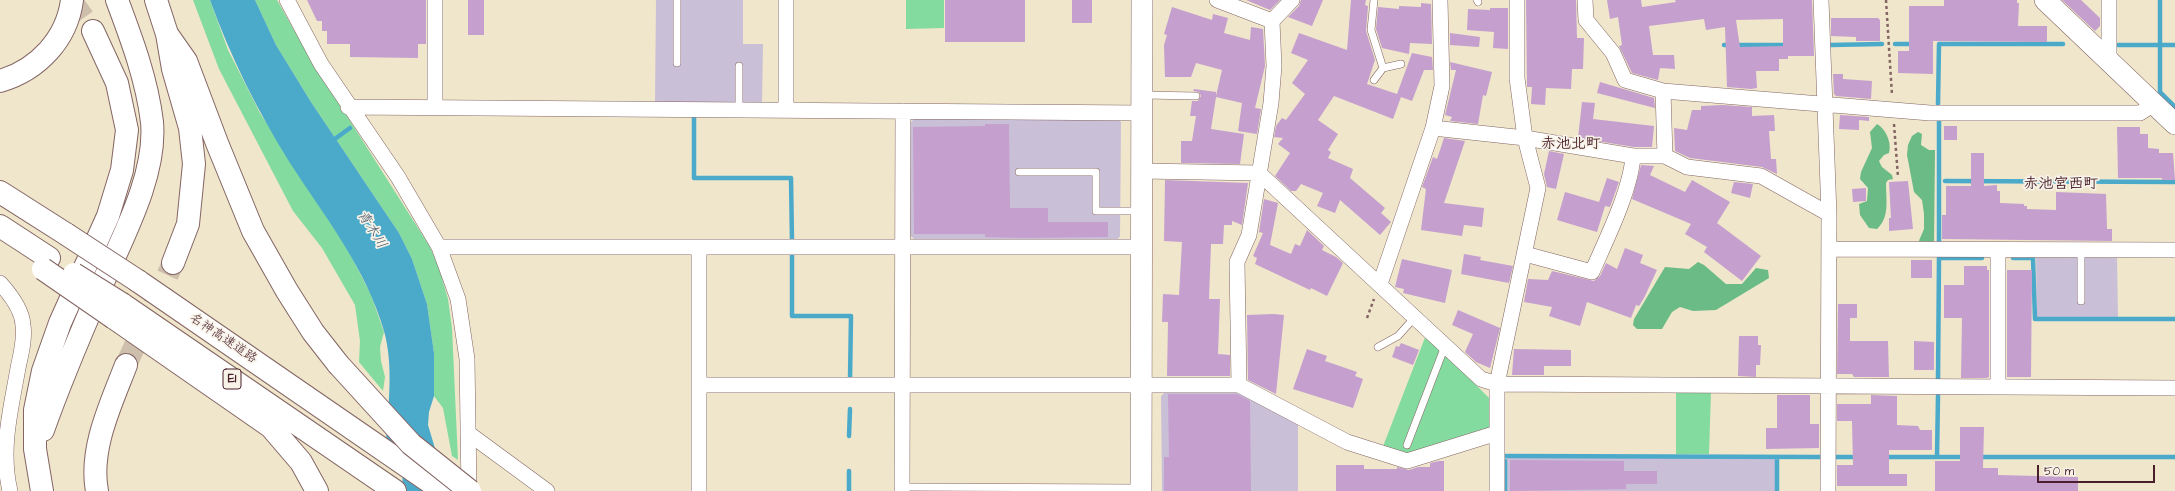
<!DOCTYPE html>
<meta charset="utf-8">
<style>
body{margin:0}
#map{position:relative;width:2175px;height:491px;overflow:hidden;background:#efe6cc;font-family:"Architects Daughter",sans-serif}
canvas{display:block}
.scale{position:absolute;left:2037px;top:465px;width:118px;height:18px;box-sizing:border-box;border:2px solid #4a1f2b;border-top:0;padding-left:5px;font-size:12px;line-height:14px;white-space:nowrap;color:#4a1f2b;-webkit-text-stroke:3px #f7f3e8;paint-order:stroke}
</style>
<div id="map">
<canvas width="2175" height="491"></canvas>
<div class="scale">50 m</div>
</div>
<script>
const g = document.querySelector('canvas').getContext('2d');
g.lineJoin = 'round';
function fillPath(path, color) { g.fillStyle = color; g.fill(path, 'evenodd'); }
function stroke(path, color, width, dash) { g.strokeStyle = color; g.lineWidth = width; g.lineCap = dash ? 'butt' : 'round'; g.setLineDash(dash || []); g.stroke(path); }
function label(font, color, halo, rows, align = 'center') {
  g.font = font + ' "Architects Daughter","Klee One",sans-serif'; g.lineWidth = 3.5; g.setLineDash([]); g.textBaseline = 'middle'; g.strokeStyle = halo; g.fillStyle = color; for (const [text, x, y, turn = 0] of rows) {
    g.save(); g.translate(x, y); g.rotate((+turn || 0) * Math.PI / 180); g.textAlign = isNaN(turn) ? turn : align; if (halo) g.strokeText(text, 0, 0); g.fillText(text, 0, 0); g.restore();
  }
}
fillPath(new Path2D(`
 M656 0H743V44H763L762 102H655Z
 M917 116 1114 117 1121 122 1120 236 1115 243 916 241 910 235 909 124Z
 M2036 257 2117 258 2118 317H2037Z
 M1168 389 1241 390 1298 421V491H1162L1161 396Z
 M1506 458H1775V491H1506Z`), '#c9bfd7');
fillPath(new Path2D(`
 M193 0H210L228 50 260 113 348 250 371 295 384 332 380 347 381 361 385 377 383 391 359 362 360 341 355 305 322 248 293 211 219 69Z
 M255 0H277L307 53 430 247 439 268 448 299 452 328 458 460 452 456 443 408 434 396V353L427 304 412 259 399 233 311 102 276 45Z
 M906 0H944V28L906 29Z
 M1426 335 1491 400 1492 423 1487 431 1407 457 1382 449Z
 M1676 391H1711L1709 454H1676Z`), '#84db9f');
fillPath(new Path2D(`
 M1877 124C1886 129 1892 143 1889 153L1884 155 1879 161 1882 167 1892 175 1893 179 1888 180 1886 183C1886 200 1890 217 1877 229L1869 228 1860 215 1859 204 1867 201 1868 188 1860 179 1861 172 1872 148 1870 132Z
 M1918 132 1922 134 1921 145 1929 150H1935L1934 244 1918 243 1924 229V214L1922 200 1914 192 1907 155 1908 145 1912 136Z
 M1698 262 1704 265 1726 284H1742L1756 268 1768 270 1769 278 1716 310 1693 311 1680 307 1672 312 1662 329H1637L1633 325 1634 319 1665 267 1689 269Z`), '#6bbb86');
fillPath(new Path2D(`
 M210 0H255L276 45 311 102 399 233 412 259 427 304 434 353V396L429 412 428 425 446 485 386 443C388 406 394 367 384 331 366 268 325 217 290 163 257 110 231 58 210 0Z`), '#4baaca');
stroke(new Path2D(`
 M2160 0V92L2175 107
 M1895 44H1915
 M1724 45H1788
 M1830 45 1882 44
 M2118 45H2175
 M1938 104 1939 44H2063
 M694 115V178H791L792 242
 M332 141 350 128
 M1945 181 2175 182
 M1939 243V119
 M792 253V316H851L850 380
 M2013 258H2033L2035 319H2175
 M1938 380 1939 258H1982
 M849 436 850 409
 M1505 456 1820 457
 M1836 457H1858
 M1884 457H1937L1938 396
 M1937 457H1965
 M1979 457H2175
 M849 491V471
 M1505 491V461
 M1777 491V457`), '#4baaca', 4.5);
stroke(new Path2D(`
 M416 491 418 448`), '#4baaca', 28);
fillPath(new Path2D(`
 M307 0H426V44H418V58L350 57V44H327V31H322V21H317Z
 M468 0H484V35H468Z
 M945 0H1025V42H945Z
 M1072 0H1092V23H1072Z
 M1246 0H1280L1270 10Z
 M1301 0H1323L1312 26 1288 17 1299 6Z
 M1351 0H1366L1365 5 1368 6 1366 31 1375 60 1367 84 1397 94 1412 53 1432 57 1433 70H1424L1412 101 1401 97 1393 119 1334 96 1318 120 1338 134 1328 150 1331 152 1328 158 1353 169 1350 178 1385 208 1381 213 1391 222 1380 235 1340 200 1335 213 1317 206 1323 193 1301 184 1296 191H1291L1275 176 1290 153 1278 144 1283 138 1274 137 1276 126 1282 118 1286 120 1305 94 1292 83 1308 60 1291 53 1299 33 1347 50Z
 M1526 0H1576L1577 38H1584L1583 69H1572L1571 89 1546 88 1545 105 1531 104 1532 87H1527Z
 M1607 0H1641L1642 7 1676 2 1675 0H1812L1814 56H1788V59H1779V71H1756L1757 88 1751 89 1727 87 1725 27 1706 30 1704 19 1649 26 1653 55H1674L1675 69 1660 68 1658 80 1632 73 1619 46 1622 45 1618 17 1610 19ZM1783 19V46L1740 47 1736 20Z
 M1944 0H2017V3H2019L2018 26H2047V42L1933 41V74L1898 73V51H1909V6H1944Z
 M2062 0H2081L2100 18V26L2095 31Z
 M1421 3 1431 4 1432 44 1410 43 1409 54 1382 48 1376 29 1378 7 1399 9V6L1421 7Z
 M1172 7 1212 20 1213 14 1228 18 1224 33 1250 40 1251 27 1263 29 1265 66 1255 108 1261 109 1257 134 1238 131 1242 103 1216 97 1211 129 1244 134 1240 164 1181 163V141H1192L1196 116H1190L1192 101H1198L1201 96 1199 92 1193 91 1194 89 1216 92V96L1222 70 1196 63 1191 77H1165L1164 45 1167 35 1164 34Z
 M1490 8H1508V49L1493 48 1494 32 1467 30 1468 9 1490 10Z
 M1831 18H1878L1880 20V41H1856V37L1831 36Z
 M1450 33 1480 37 1479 47 1450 45Z
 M1450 62 1492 72 1486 96 1483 95 1478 124 1450 121 1452 117 1445 115 1456 70H1451Z
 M1833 74H1843V79L1872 81 1871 99 1836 96 1834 94Z
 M1600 82 1654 98 1655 108 1597 93Z
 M1582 102 1595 103 1593 119 1654 126 1652 147H1634L1578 138Z
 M1723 105 1752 107V116L1774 115 1775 131H1769L1771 159H1776L1777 174 1762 167 1690 158 1675 151 1674 128 1687 130 1692 110H1701V106Z
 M1840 115 1869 117V121L1859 120V130L1839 129Z
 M985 124H1009L1010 208H1048V222H1108V237L1023 238 985 237V234H914L913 127 985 126Z
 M1944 126H1957V140H1944Z
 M2117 127H2140V134H2148V148L2159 149V153H2173L2175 180H2162V178H2118Z
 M1444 138 1465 141 1444 203 1484 208 1482 227 1464 225 1462 236 1421 230 1426 189 1422 187 1433 157 1437 159Z
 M1549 151 1564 154 1556 189 1547 187 1544 174Z
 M1971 153H1984V186L1997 185V191H2000V203L2024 204V206H2027V209L2056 210V192L2106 194 2107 229H2112V241L1942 239V215H1946V186H1971Z
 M1641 165 1654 166 1650 175 1685 192 1692 180 1730 202 1717 223 1761 256 1742 281 1704 252 1707 247 1685 234 1691 224 1632 199Z
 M1607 178 1619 182 1610 207 1605 206 1597 232 1557 220 1565 192 1599 202Z
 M1165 180 1248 183 1242 225 1232 221V225H1224L1223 244H1211L1209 299H1220L1218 354 1230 355V376H1167L1168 322H1162L1163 294 1179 295 1182 242 1164 241Z
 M1908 181 1913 229 1889 231V218H1891L1889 182Z
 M1734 182 1753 184 1750 198 1731 193Z
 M1866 188V201L1853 202 1852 189Z
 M1264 199 1278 203 1270 245 1291 254 1295 244 1300 246 1307 230 1324 246 1322 250 1336 257 1343 263 1327 296 1311 288 1310 290 1255 264 1257 258 1253 256 1263 233 1259 232Z
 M1625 248 1643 255 1640 263 1657 270 1644 298 1639 306 1636 305 1631 318 1587 302 1580 326 1549 316 1552 307 1524 302 1528 279 1548 280 1552 271 1594 281 1600 276 1606 263 1617 269Z
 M1464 254 1481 257 1480 260 1513 266 1509 283 1461 274Z
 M1402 259 1452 270 1445 303 1403 293 1404 289 1395 287Z
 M1911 260H1932V278H1911Z
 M1964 266H1987V270H1989V377L1986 378H1961L1962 318H1944V285H1964Z
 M2007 270H2032L2031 377H2007Z
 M1838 304H1857V318H1850V341H1888L1889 377H1854L1852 374H1837Z
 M1458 310 1500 328 1490 368 1476 362 1465 352 1473 334 1452 325Z
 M1274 314 1284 315 1276 394 1248 380 1247 315Z
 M1739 336H1758V345H1761L1760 365H1756V377L1738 376Z
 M1914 341 1934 342V370H1914Z
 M1401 343 1419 350 1413 365 1392 357 1396 346 1399 347Z
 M1307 349 1327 356 1325 361 1357 372 1355 376 1363 379 1353 408 1293 389Z
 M1514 349 1571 350V366H1544V375H1512Z
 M1168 394H1237L1250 401 1251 491H1164V457H1169Z
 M1777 395H1810V424H1819V448L1766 449V428H1777Z
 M1871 395 1897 396V425L1918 426 1920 430H1932V450H1889V474H1907V486H1837V465H1853L1852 421H1837V404H1871Z
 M1960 427H1984L1983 468H1998V475L2078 477V491H1935V461H1960Z
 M1510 460 1624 461V471H1657V484H1626V489L1510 491Z
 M1439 461H1444V491H1336V465H1364V469H1397V467L1409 470 1418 467H1430V463Z`), '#c59fce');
stroke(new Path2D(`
 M71 0 93 31
 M126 365 173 263`), '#cebeac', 22, [22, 11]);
const lane = new Path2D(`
 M1374 0 1371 30 1383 68
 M1477 0 1478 2
 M677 63V0
 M1374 80 1383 68 1401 64
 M1145 95 1196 96
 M739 109V66
 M1019 172H1096V211H1139
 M2081 301V250
 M1378 347 1398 336 1415 317
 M1407 445 1445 346
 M902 487 1139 488`);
const street = new Path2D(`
 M287 0 321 64 398 177 439 247 458 299 467 359 469 491
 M1217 0 1272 21
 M1292 0 1272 21 1274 66 1271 103 1249 235 1237 262 1239 385 1347 442 1407 461 1497 433
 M1585 0 1586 20 1613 53 1625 80 1663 91 1930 113H2140L2154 104
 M1821 0 1829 214 1828 491
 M2109 62V0
 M1663 91 1665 156
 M348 107 1142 113
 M435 107V0
 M786 109V0
 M1433 128 1525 138 1633 156H1665L1687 167 1761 176 1829 214
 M1142 171 1259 173 1481 379 1497 384 2175 388
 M439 247H1142
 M699 247V491
 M1829 249 2175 250
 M1525 254 1592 272C1606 240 1631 190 1633 156
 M0 283C10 294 22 310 23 325 25 339 21 354 18 368 11 409 0 449 10 491
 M1380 284 1433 128 1442 86 1440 0
 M699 385H1239
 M1998 387V250
 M468 433 547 491
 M902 491 903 111
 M1497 491V384L1538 188 1525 138 1517 78V0`);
const secondary = new Path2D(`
 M2045 0 2175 124
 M1141 491 1142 0`);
const highway = new Path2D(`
 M156 0 167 34 173 69 190 128 194 164 188 224 173 263
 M167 34 186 61 217 143 253 231 287 291 313 332 338 364
 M0 81C38 70 67 39 72 0
 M0 192 66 234
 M0 226 49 258
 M138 281 443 491
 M122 304 395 491
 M114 318 271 427 301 462 317 491
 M43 430C60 382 80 335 100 289 121 240 157 176 152 122 147 80 132 40 117 0
 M42 491 35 449V410L43 371 60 323 108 216 122 170 127 130 117 83 93 31
 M97 491C89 449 111 404 126 365`);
stroke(lane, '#846563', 8);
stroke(street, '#846563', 16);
stroke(secondary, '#846563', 22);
stroke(highway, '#846563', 24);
stroke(new Path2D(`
 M1886 0 1892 95
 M1894 124 1898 177
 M1367 318 1374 299`), '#846563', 2.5, [3, 3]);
stroke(lane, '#fff', 7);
stroke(street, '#fff', 15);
stroke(secondary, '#fff', 21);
stroke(highway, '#fff', 22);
const highwayBridge = new Path2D(`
 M66 234 138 281
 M43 269 114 318
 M74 274 122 304
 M338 364 411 444 470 491`);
stroke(highwayBridge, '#846563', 24, []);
stroke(highwayBridge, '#fff', 22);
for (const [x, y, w] of [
 [232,379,18]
]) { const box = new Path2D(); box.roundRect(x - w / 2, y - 10, w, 20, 3); g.fillStyle = '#f7f3e8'; g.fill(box); stroke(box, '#4a1f2b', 1); }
label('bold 12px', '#4a1f2b', null, [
 ["E1",232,379]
]);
label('13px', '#4a1f2b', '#f7f3e8', [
 ["名神高速道路",223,339,34]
]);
label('italic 14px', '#4a576b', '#f7f3e8', [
 ["青木川",371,230,58]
]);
label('bold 15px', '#4a1f2b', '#f7f3e8', [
 ["赤池北町",1571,145],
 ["赤池宮西町",2061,185]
]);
</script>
